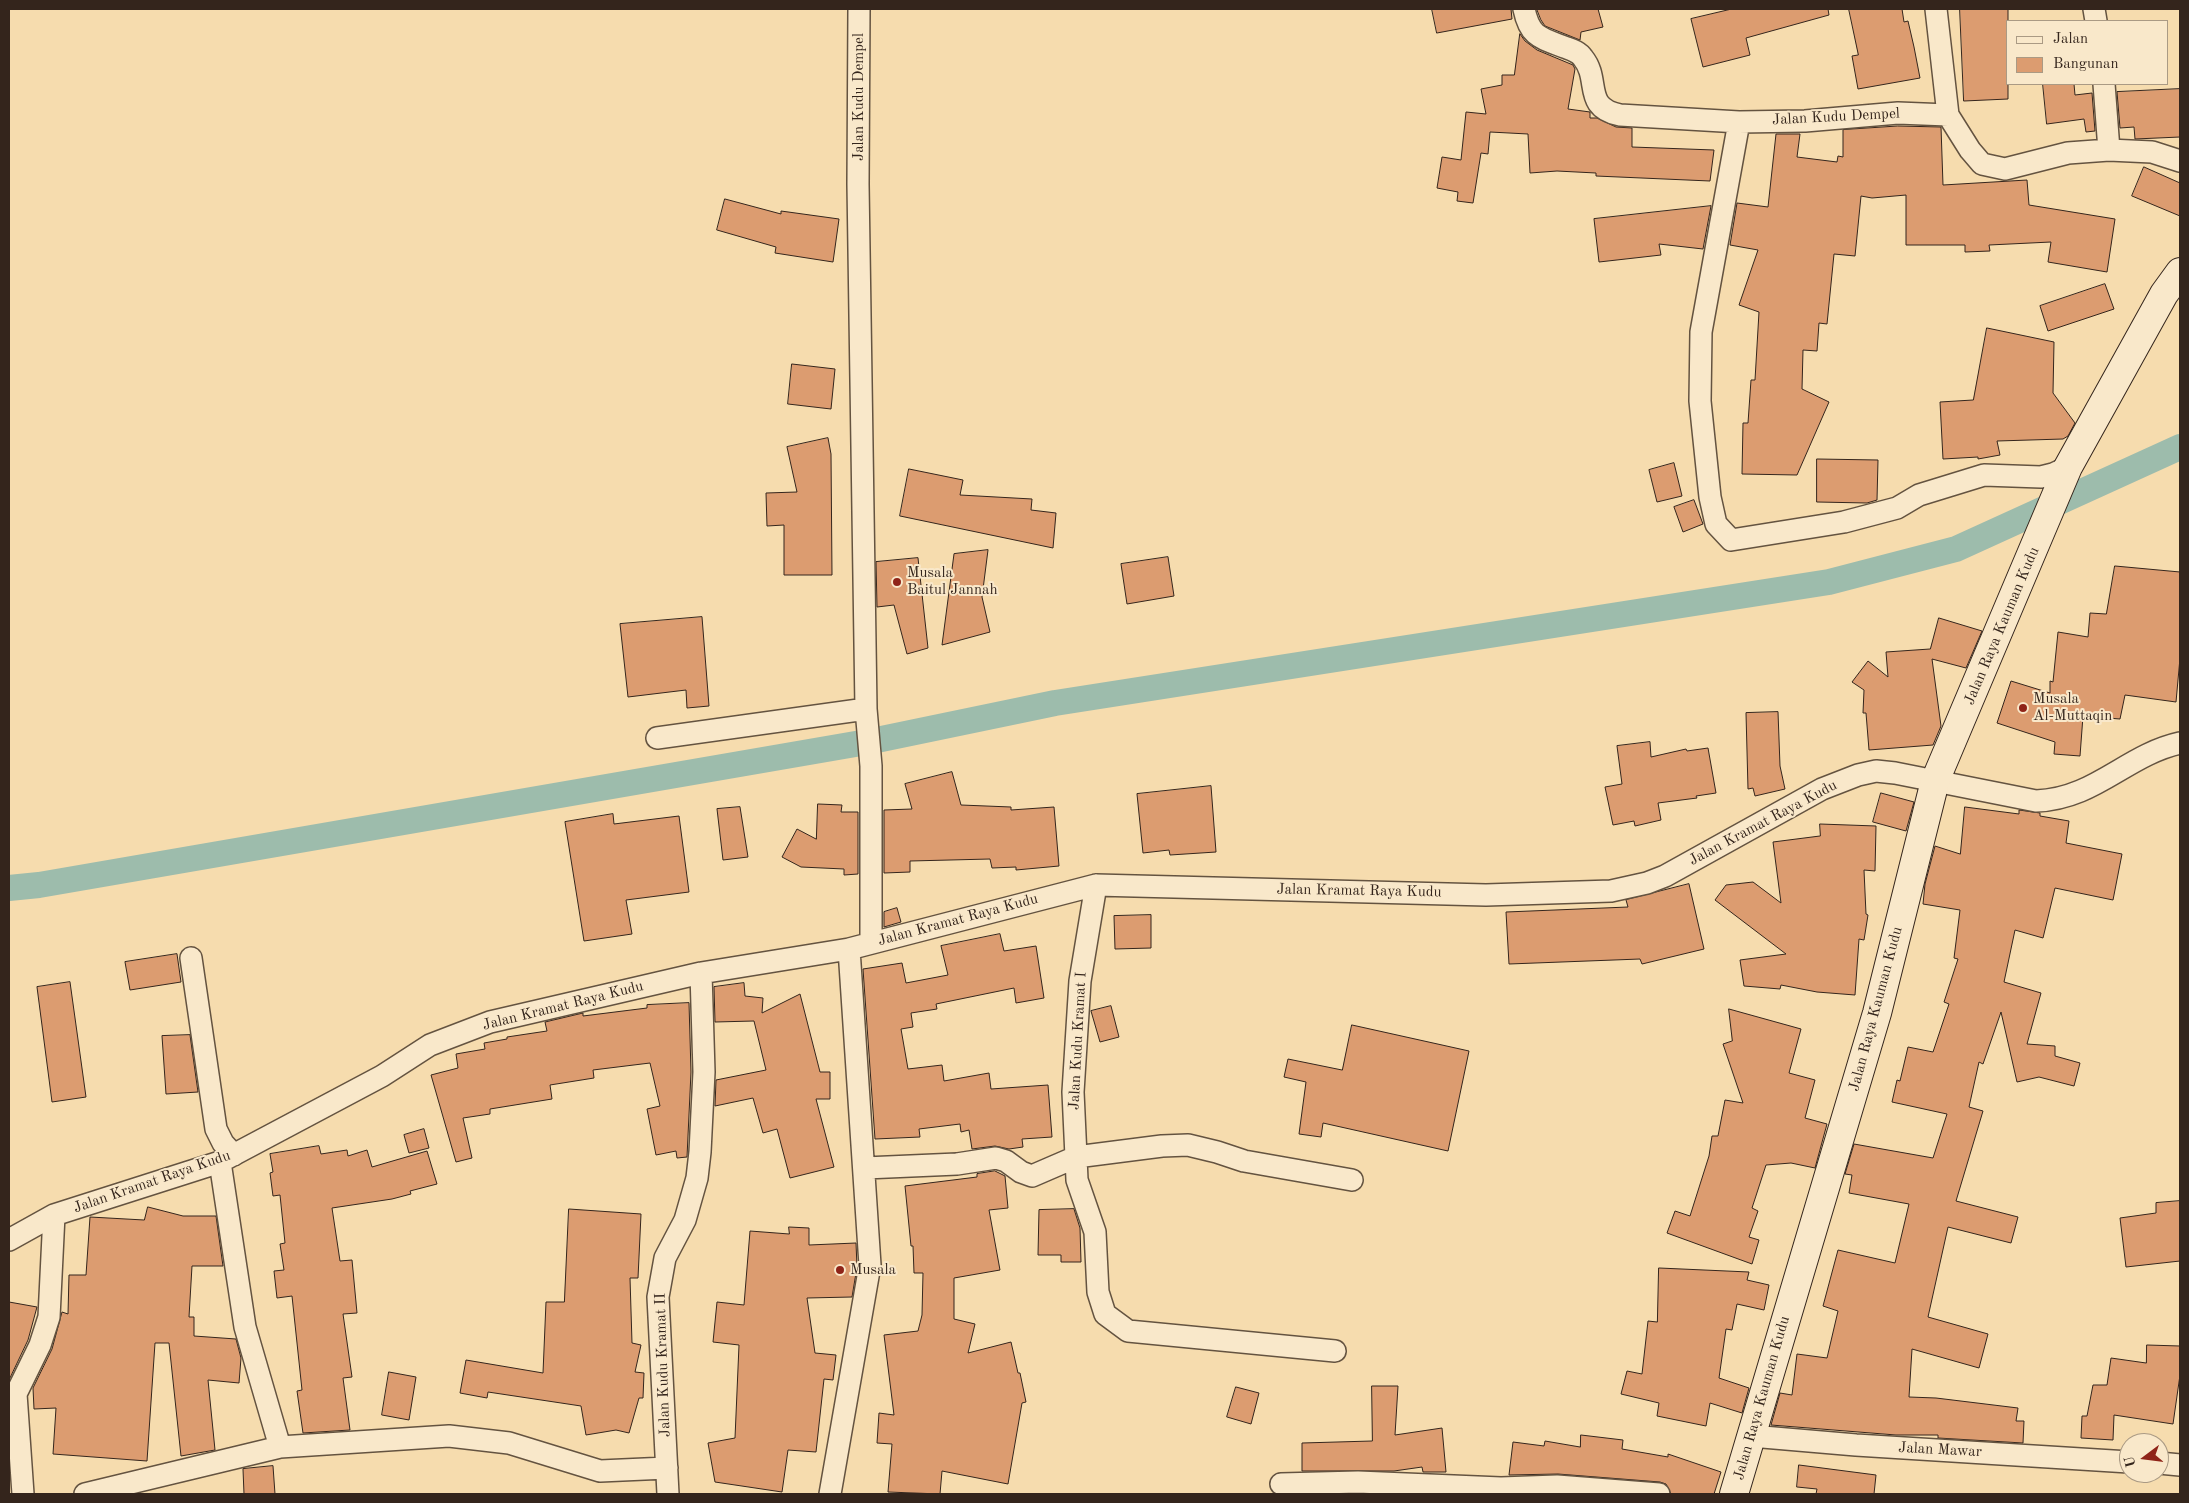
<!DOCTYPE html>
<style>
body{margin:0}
#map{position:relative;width:2189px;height:1503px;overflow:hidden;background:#f6dcae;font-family:"Old Standard TT",serif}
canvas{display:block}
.frame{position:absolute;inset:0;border:10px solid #34251c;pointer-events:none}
.legend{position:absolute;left:2006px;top:20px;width:162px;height:65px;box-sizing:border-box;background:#f9e8ca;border:1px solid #aa9a84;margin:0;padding:6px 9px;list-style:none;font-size:15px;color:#34251c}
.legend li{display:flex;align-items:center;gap:10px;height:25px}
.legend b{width:25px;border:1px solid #aa9a84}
.north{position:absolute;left:2119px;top:1433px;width:50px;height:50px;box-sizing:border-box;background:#f9e8ca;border:1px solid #aa9a84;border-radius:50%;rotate:255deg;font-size:14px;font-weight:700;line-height:20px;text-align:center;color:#34251c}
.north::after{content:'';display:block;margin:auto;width:18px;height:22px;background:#8f2418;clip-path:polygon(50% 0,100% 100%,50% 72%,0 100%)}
</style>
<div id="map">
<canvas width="2189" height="1503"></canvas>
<div class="frame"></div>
<ul class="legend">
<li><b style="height:6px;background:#f9e8ca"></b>Jalan</li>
<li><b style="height:14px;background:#dc9c70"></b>Bangunan</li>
</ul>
<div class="north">U</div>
</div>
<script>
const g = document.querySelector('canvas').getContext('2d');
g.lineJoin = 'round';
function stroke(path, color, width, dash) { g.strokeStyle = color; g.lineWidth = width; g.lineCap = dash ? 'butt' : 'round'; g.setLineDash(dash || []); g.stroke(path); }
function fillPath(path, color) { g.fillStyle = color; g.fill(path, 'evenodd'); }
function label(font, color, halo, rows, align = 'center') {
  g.font = font + ' "Old Standard TT",serif'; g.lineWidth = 4; g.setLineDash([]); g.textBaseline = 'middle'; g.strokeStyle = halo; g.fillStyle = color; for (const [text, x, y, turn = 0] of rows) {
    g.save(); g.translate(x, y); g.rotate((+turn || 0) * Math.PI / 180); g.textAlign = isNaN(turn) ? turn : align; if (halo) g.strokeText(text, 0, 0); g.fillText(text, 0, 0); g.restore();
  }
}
stroke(new Path2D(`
 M9 888 39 885 867 742 1055 703 1829 582 1956 549 2180 447`), '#9dbcac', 26);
const building = new Path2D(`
 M1432 9H1511L1512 19 1437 33Z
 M1537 9H1598L1603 27 1581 32 1580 40 1545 26 1541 20Z
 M1732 9H1828L1829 15 1746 38 1750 55 1703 67 1691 19Z
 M1849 9H1902L1904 22 1908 21 1914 47 1920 78 1858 89 1852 56 1858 55Z
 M1960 9H2008V99L1964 101Z
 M1520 34 1525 41 1537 50 1573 65 1575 69 1568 109 1590 112V118H1597L1616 127 1632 128V147L1714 150 1710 181 1596 176V173L1557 171 1530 173 1528 134 1490 132 1488 154 1481 153 1473 203 1457 201 1458 192 1437 188 1442 157 1461 160 1466 112 1486 114 1481 89 1502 85V75H1514Z
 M2043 84H2074L2075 95 2092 93 2095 131 2086 132 2084 119 2047 124Z
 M2180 89V137L2135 139 2134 127 2120 128 2117 92Z
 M1898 126 1941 127 1943 185 2027 180 2029 205 2115 219 2107 272 2048 262 2051 242 1989 245 1990 251 1965 252V245H1906V195L1872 198 1861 196 1855 256 1834 254 1827 324 1819 323 1817 351 1803 350 1802 389 1829 402 1797 475 1742 474 1743 423H1748L1751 380H1755L1759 312 1739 305 1758 250 1730 245 1737 203 1768 207 1776 134H1800L1797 157 1837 162 1838 156 1843 157V130Z
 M2144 167 2180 183V216L2132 196Z
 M725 199 781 214V211L839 219 833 262 775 253 776 247 717 230Z
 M1711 206 1703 249 1659 244 1661 255 1599 262 1594 219Z
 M2105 284 2114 309 2048 331 2040 306Z
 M1987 328 2054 342 2053 393 2075 423 2068 436 2063 439 1997 441 2000 455 1978 459V457L1943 459 1940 402 1973 400Z
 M792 364 835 369 831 409 788 404Z
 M828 438 831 454 832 575H784V525L767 526 766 493 797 492 787 447Z
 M1817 459 1878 460 1877 500 1867 503 1817 502Z
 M1674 463 1682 496 1657 502 1649 470Z
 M909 469 963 480 960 495 1032 499 1031 510 1056 513 1053 548 900 516Z
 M1694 500 1703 524 1683 532 1674 507Z
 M988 550 982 597 990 632 942 645 954 554Z
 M1168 557 1174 596 1127 604 1121 564Z
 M918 558 928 648 907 654 894 605 877 607 876 562Z
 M2115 566 2180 572V658L2176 702 2125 695 2120 719 2083 716 2080 756 2054 754 2055 742 1997 723 2011 681 2050 693V681L2053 682 2058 632 2088 637 2090 613 2106 614Z
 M702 617 709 706 687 708 686 690 628 697 620 624Z
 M1939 618 1982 631 1966 668 1932 659 1941 726 1933 745 1869 750 1866 713H1863L1864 690 1852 682 1868 661 1888 677 1886 652 1930 649Z
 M1778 712 1780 766 1785 789 1755 796 1753 788 1748 789 1746 713Z
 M1650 742 1651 757 1686 749 1687 751 1708 748 1716 793 1696 796 1697 798 1658 803 1661 820 1635 826 1634 821 1613 825 1605 787 1622 784 1617 746Z
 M952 772 961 805 1011 807V810L1054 807 1059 866 1016 870V867L992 868 990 859 910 861V872L884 873V810L912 809 905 784Z
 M1211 786 1216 852 1170 855 1169 850 1143 853 1137 794Z
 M1881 793 1914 802 1906 831 1873 822Z
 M818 804 842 805 841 812H858V874L844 875V869L801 867 782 857 797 829 816 839Z
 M740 807 748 857 723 860 717 809Z
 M1965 807 2019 814V810L2040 813V816L2069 821 2066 843 2122 854 2113 900 2055 888 2043 938 2015 930 2004 982 2041 993 2027 1044 2055 1046V1056L2080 1063 2074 1086 2039 1077 2017 1082 2001 1012 1983 1064 1979 1062 1969 1107 1983 1111 1956 1201 2018 1217 2011 1243 1948 1227 1928 1317 1988 1334 1979 1368 1912 1349 1909 1397 1936 1398 2018 1408 2016 1421H2024L2023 1443 1938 1438V1435H1896L1771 1425 1780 1393 1792 1395 1797 1354 1827 1358 1838 1311 1823 1306 1838 1250 1895 1263 1909 1204 1849 1193 1852 1175 1845 1174 1854 1144 1933 1158 1947 1114 1892 1102 1897 1080 1900 1081 1908 1047 1933 1052 1949 1004 1944 1002 1958 959 1954 958 1960 910 1923 904 1925 884 1935 846 1960 854Z
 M613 814 614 824 679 816 689 892 626 900 632 934 584 941 565 822Z
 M1820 824 1876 826 1875 871 1864 870 1866 914 1868 915 1864 940 1859 939 1855 995 1817 992 1781 985 1780 989 1744 986 1740 960 1786 954 1715 900 1726 885 1753 882 1781 903 1773 842 1820 836Z
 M1689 884 1704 949 1642 964 1640 959 1509 964 1506 912 1628 907 1626 900Z
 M897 908 901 922 884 927V912Z
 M1151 915V948L1115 949 1114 916Z
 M1000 934 1004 951 1036 946 1044 998 1016 1003 1014 988 936 1004 937 1009 911 1013 913 1027 901 1029 908 1069 942 1065 944 1081 989 1073 991 1089 1048 1085 1052 1137 1022 1139 1023 1147 1009 1149 995 1146 972 1149 969 1130 961 1132 960 1124 919 1129 920 1137 875 1139 863 969 902 963 906 983 948 975 941 946Z
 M177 954 181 982 130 990 125 962Z
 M70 982 86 1097 52 1102 37 987Z
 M744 983 745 996 763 998 762 1013 800 994 820 1072H830V1099H816L834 1167 790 1178 777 1129 763 1133 753 1098 715 1106 716 1080 766 1070 754 1021 715 1022 714 987Z
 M689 1003 691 1072 687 1157 677 1158 676 1151 656 1155 647 1109 660 1106 650 1063 593 1070 594 1078 550 1085 552 1099 490 1109V1114L463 1118 472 1158 456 1162 431 1075 458 1068 456 1054 485 1049 484 1043 507 1039V1037L547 1031 545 1022 583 1013V1016L647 1008V1005Z
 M1111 1006 1119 1037 1100 1042 1091 1011Z
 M1729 1009 1801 1029 1789 1073 1815 1080 1805 1118 1827 1124 1815 1168 1791 1163 1766 1165 1752 1208 1758 1211 1749 1237 1759 1240 1752 1264 1667 1233 1675 1211 1690 1216 1709 1156 1712 1136H1718L1725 1100 1743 1103 1723 1044 1732 1041Z
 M1352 1025 1469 1051 1448 1151 1323 1123 1321 1137 1299 1134 1306 1082 1284 1077 1288 1059 1342 1070Z
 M190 1035 198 1092 166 1094 162 1036Z
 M424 1129 429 1148 409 1153 404 1135Z
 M319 1146 321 1154 347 1150 348 1156 367 1150 372 1167 427 1151 437 1184 410 1191 411 1194 392 1199 332 1208 340 1261 352 1260 357 1313 343 1314 352 1377 343 1378 350 1430 303 1433 297 1391 302 1390 292 1296 277 1298 274 1271 284 1270 280 1244 285 1243 280 1195 273 1196 270 1173 273 1172 270 1154Z
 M995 1171 1005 1176 1008 1208 989 1210 1000 1270 954 1278V1319L975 1324 968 1353 1011 1342 1018 1373H1020L1026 1402 1022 1403 1008 1484 942 1471 940 1494 888 1492 892 1444 877 1443 879 1413 894 1415 884 1335 918 1331 922 1315 923 1273H914L913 1246H911L905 1186 977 1177V1174Z
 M2180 1201V1261L2126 1267 2120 1218 2156 1213V1203Z
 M148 1207 183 1216H216L223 1266H192L189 1317H194V1336L236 1339 241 1358 239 1383 208 1380 215 1450 181 1456 169 1343H155L147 1461 53 1454 56 1408 34 1409 33 1388 52 1349 62 1312 68 1314 69 1275H86L90 1217 144 1220Z
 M569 1209 641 1214 638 1278H630L632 1343 641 1345 635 1372 644 1373 643 1398H639L629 1433 616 1430 586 1435 581 1406 488 1392 487 1398 460 1393 466 1360 543 1373 546 1302H564Z
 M1074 1209 1080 1228 1081 1262H1061V1255H1038L1039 1210Z
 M789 1227 809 1228V1245L856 1243 857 1267 852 1297 807 1298 815 1353 836 1355 833 1380 824 1379 816 1452 788 1450 782 1492 715 1482 708 1443 735 1438 739 1345 713 1342 717 1302 744 1305 750 1231 789 1234Z
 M1659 1268 1749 1272 1747 1280 1769 1285 1764 1310 1737 1304 1732 1330 1726 1329 1719 1378 1749 1388 1742 1413 1710 1403 1706 1426 1657 1416 1659 1403 1621 1394 1627 1371 1642 1374 1648 1321 1657 1322Z
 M9 1302 37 1307 28 1340 9 1380Z
 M2147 1345 2180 1346V1375L2173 1424 2114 1415 2113 1440 2081 1438 2082 1416H2087L2093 1385H2107L2111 1358 2146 1363Z
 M389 1372 416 1377 409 1420 382 1415Z
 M1372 1386H1398L1395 1435 1442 1428 1446 1472H1423L1422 1467 1394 1471H1302V1443L1372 1441Z
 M1236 1387 1259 1393 1251 1424 1227 1417Z
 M1581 1435 1623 1440 1622 1449 1668 1457V1454L1721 1472 1714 1494H1671L1666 1484 1660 1482 1558 1474 1509 1475 1513 1442 1544 1446 1545 1441 1580 1447Z
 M1799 1465 1876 1475 1874 1494H1816L1817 1489 1797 1487Z
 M273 1466 275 1494H244L243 1469Z`);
fillPath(building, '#dc9c70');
stroke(building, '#34251c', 1);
const street = new Path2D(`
 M859 9 858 184 866 709 871 766V943
 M1524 9C1530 38 1541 38 1567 48 1573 50 1579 52 1583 58 1601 80 1582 107 1620 115L1739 122 1805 121 1898 113 1948 115 1970 150 1982 164 2005 169 2068 153 2109 150 2152 152 2180 161
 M1936 9 1948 115
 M2094 9 2096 21
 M2104 84 2109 150
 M1739 122 1701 332 1700 401 1710 497 1716 524 1731 540 1844 522 1897 508 1919 495 1984 475 2041 477 2053 474 2068 467
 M657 738 866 709
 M1096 885 1080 981 1073 1092 1076 1157 1162 1146 1188 1145 1217 1152 1244 1161 1352 1180
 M191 958 216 1129 223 1143 234 1155
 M220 1162 245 1327 280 1447
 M865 1168 957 1164 996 1158 1006 1161 1021 1172 1032 1176 1076 1157 1077 1180 1095 1232 1098 1292 1105 1314 1128 1331 1335 1351
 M9 1240 54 1215 220 1162 382 1076 430 1045 490 1022 701 973 849 949 1096 885 1486 895 1611 891 1647 883 1665 876 1822 789 1858 775 1876 771 1895 773 2036 801C2095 799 2126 755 2180 743
 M9 1394H16L23 1494
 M16 1394 40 1345 49 1317 54 1215
 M1751 1436 1856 1445 2129 1462
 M2159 1463 2180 1465
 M1281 1484 1358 1482 1501 1488 1557 1486 1659 1494
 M85 1494 280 1447 449 1436 509 1443 600 1471 667 1468
 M668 1494 658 1297 665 1258 685 1220 697 1178 700 1152 704 1072 701 973
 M830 1494 870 1265 849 949`);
const secondary = new Path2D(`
 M1734 1494 1877 1013 1935 781 2068 467 2164 294 2180 272`);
stroke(street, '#645340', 24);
stroke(secondary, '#34251c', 30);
stroke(street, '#f9e8ca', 21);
stroke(secondary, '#f9e8ca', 28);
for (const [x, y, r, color] of [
 [897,582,5,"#8f2418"],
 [2023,708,5,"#8f2418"],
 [840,1270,5,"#8f2418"]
]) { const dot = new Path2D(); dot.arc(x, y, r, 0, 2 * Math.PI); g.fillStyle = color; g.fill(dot); stroke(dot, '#f9e8ca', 2); }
label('15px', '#34251c', '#f9e8ca', [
 ["Jalan Kudu Dempel",859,97,-90],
 ["Jalan Kudu Dempel",1836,117,-3],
 ["Jalan Raya Kauman Kudu",2002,626,-67],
 ["Jalan Kramat Raya Kudu",1763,823,-28],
 ["Jalan Kramat Raya Kudu",1359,891,1],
 ["Jalan Kramat Raya Kudu",958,920,-15],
 ["Jalan Kramat Raya Kudu",563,1006,-14],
 ["Jalan Raya Kauman Kudu",1876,1009,-75],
 ["Jalan Kudu Kramat I",1078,1041,-87],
 ["Jalan Kramat Raya Kudu",152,1182,-19],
 ["Jalan Kudu Kramat II",663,1365,-92],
 ["Jalan Raya Kauman Kudu",1762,1398,-74],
 ["Jalan Mawar",1940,1450,3]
]);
label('15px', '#34251c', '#f9e8ca', [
 ["Musala",907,573],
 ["Baitul Jannah",907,590],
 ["Musala",2033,699],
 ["Al-Muttaqin",2033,716],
 ["Musala",850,1270]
], 'left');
</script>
